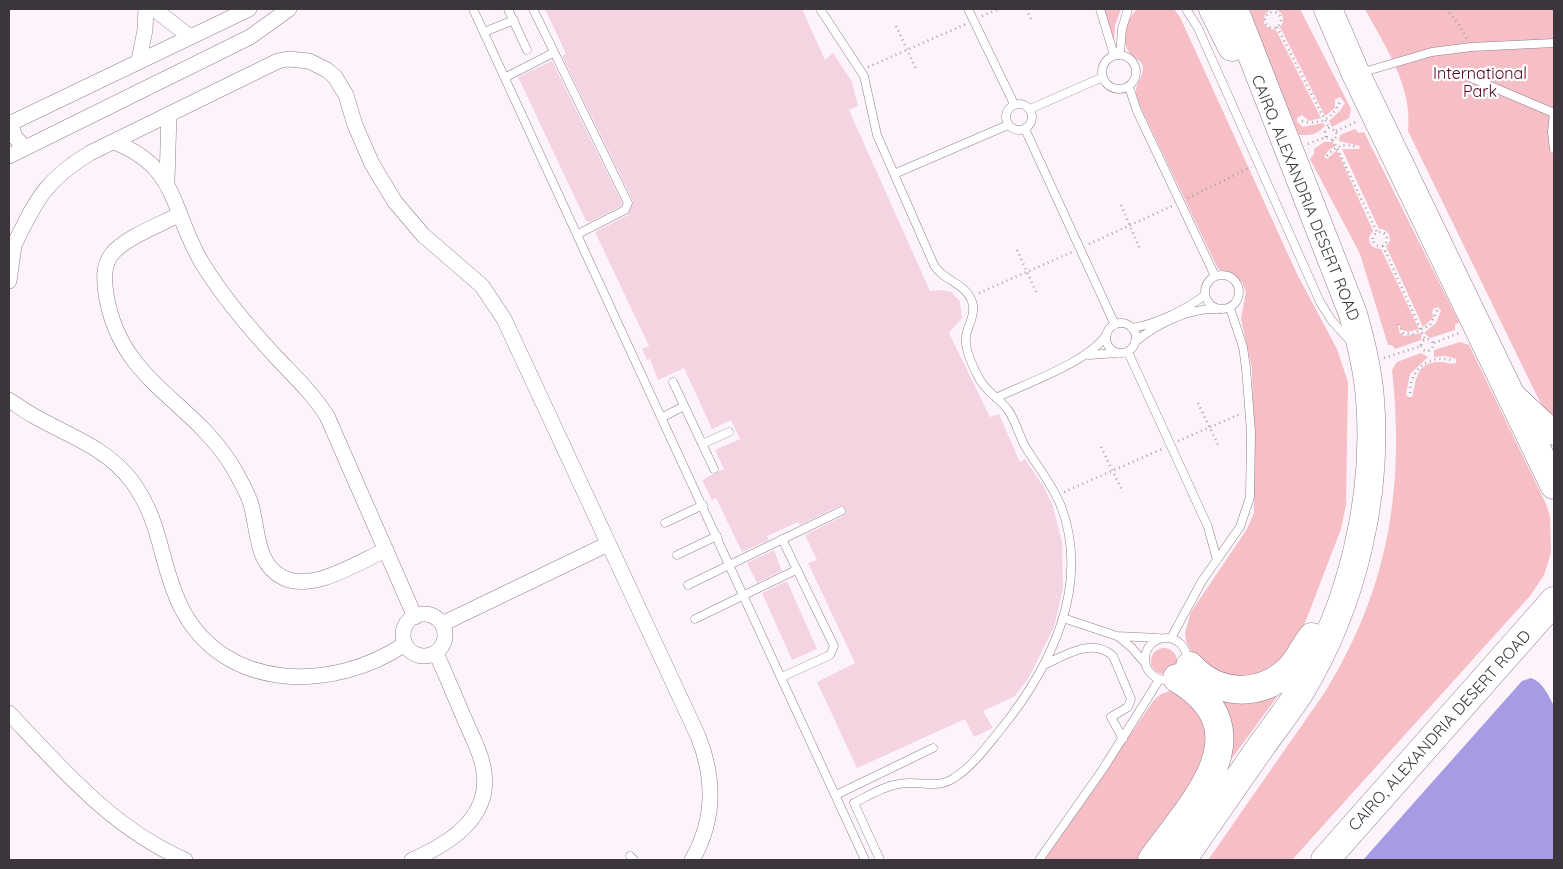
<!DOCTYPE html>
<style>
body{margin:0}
#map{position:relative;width:1563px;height:869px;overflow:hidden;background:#fdf4fb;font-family:Quicksand,sans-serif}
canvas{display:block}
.frame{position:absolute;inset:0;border:10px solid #3d353c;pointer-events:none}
</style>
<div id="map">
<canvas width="1563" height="869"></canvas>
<div class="frame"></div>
</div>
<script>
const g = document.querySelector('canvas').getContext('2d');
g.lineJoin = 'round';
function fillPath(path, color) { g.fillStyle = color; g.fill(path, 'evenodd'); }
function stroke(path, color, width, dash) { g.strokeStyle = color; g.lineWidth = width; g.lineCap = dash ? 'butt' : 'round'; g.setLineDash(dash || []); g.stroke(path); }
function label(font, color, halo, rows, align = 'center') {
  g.font = font + ' Quicksand,sans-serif'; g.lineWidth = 4.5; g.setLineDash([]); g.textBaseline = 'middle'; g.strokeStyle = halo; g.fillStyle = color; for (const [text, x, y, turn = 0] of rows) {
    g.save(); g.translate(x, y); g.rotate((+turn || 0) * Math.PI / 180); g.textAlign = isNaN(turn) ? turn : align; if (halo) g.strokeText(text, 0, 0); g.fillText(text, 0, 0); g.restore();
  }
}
fillPath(new Path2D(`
 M1104 9H1121L1115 25 1114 43Z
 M1137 9H1174L1180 17 1297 274 1337 349 1348 382 1346 505 1341 529 1295 649 1245 687 1196 660 1186 641 1185 633 1191 612 1247 529 1254 513 1252 369 1241 319 1246 292 1242 282 1234 274 1218 269 1142 110C1140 105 1136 97 1136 92 1135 84 1143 77 1143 69 1143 59 1133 59 1129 52 1119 38 1127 19 1137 9Z
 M1245 9H1300L1351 109 1349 118 1332 127 1329 121 1340 111 1345 103 1340 97 1335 99V108L1325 116 1280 27C1285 21 1284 14 1277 10H1270L1265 14 1264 24 1269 28 1276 30 1321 118 1309 121 1302 115 1297 118V122L1303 127 1323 123 1325 126C1315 135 1313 135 1299 135Z
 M1365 9H1554V417L1542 405 1537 396 1408 131C1413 86 1385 47 1365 9Z
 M1355 129 1359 133 1364 132 1459 322 1455 325V330L1430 338 1424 333 1436 323 1441 311 1438 307 1433 309 1432 313 1434 317 1423 327 1386 246 1390 241 1389 234 1383 229H1379L1342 149H1359L1360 146 1339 141 1340 135Z
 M1324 142H1333L1335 146 1328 151 1324 157 1327 159 1337 150 1373 231 1369 237C1369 245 1373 249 1381 249L1419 329 1408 332 1402 330 1398 323 1399 332 1404 336 1422 333 1421 340 1395 349 1392 345H1388L1360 254 1310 159 1314 154V149Z
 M1460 342 1469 345 1546 504 1550 516 1551 553 1544 575 1530 596 1292 860H1208L1325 692C1388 590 1405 489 1392 370L1397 362 1421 353 1428 357 1410 374 1406 394 1408 397H1412C1417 380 1415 361 1441 362 1447 362 1451 365 1456 363V359L1446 356 1434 357V350Z
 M1151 661a13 13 0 1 1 26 0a13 13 0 1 1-26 0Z
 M1193 677 1288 682 1224 769Z
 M1173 690H1185L1216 748 1144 860H1043L1154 700 1161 694Z`), '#f6bec5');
fillPath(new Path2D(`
 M1531 678C1543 682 1548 695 1554 706V860H1363L1522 681Z`), '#a79ce4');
fillPath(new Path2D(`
 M545 9H802L825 60 833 53 852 82 858 106 849 110 930 291 943 290 951 292 960 301 962 318 949 333 990 417 999 414 1020 462 1025 459 1045 489 1053 507 1062 542 1063 588 1054 627 1029 677 1015 696 983 711 993 728 974 737 965 719 857 768 817 682 855 663 808 563 817 560 805 535 843 516 846 509 839 506 800 525 798 522 767 536 769 540 742 552 716 498 712 500 702 480 724 469 715 450 740 439 731 420 712 429 684 368 658 380 650 359 647 360 642 349 649 346 595 232 628 215 633 201 562 56 566 54Z
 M552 61 622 203 621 206 590 222 586 221 518 77Z
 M774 550 782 571 757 583 747 563Z
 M787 581 817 649 792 660 762 593Z`), '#f5d4e2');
const service = new Path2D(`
 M473 9 865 860
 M508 9 527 50
 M533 9 628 203 625 210 578 234
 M820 9 864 76 877 135 934 265C944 282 968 283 973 305 975 318 967 326 966 337 964 350 974 369 980 380 987 392 1000 399 1008 410 1016 421 1019 436 1026 448 1038 467 1052 484 1061 506 1091 586 1051 667 1001 729 987 746 973 766 954 778 936 790 919 780 899 784 884 786 868 796 854 803L880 860
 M968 9 1014 104
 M1100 9 1114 55
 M1186 9 1198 28 1320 302 1332 321 1352 343
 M484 32 514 20
 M1120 54 1122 29 1128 9
 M1102 72a17 17 0 1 1 34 0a17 17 0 1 1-34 0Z
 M1360 73 1432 52 1471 47 1554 43
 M506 77 553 53
 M1469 77 1554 113 1552 132 1554 149
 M1129 87 1137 111 1215 276
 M1006 117a13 13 0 1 1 26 0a13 13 0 1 1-26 0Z
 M1030 109 1103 77
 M1025 129 1115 325
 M894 174 1008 125
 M1205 292a17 17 0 1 1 34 0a17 17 0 1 1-34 0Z
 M1106 338a15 15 0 1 1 30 0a15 15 0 1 1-30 0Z
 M1132 328C1157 324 1185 310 1205 295
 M1135 342C1157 324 1188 308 1217 309
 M1128 352 1208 527 1217 560
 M1089 355 1117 353
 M673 382 714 469
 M996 398C1027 383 1089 362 1107 334
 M663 417 684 406
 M702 444 729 432
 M665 523 703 505
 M782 539 834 646 830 655 782 677
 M677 555 717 536
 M688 585 841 511
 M1063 618 1117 636 1158 638
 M695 619 796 570
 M1119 637 1132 648 1144 662
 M1145 659a21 21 0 1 1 42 0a21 21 0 1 1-42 0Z
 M1171 638 1202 581 1240 527 1250 497 1251 432 1246 368 1243 347 1230 308
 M1044 665C1065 655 1093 637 1113 656L1131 699 1128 707 1111 717 1123 739
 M836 795 933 748
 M630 856 634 860
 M1039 860 1103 769 1159 680`);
const minor = new Path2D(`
 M154 9 189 36
 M139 60 145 30 146 9
 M10 123 15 137 25 148
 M9 124 249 9
 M114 142C179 167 171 211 202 263 223 297 250 329 277 358 295 377 313 394 327 416L415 617
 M9 156 250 37 289 9
 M167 181 169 114
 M180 214C162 224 124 238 112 254 103 265 104 280 106 294 120 381 188 397 231 464 238 476 245 488 250 501 259 528 254 564 284 578 314 592 358 562 386 550
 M9 255C34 206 40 183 90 153L278 61 288 59 309 61 327 70 335 77 346 95 355 125 372 164 395 202 423 235 482 286 504 319 698 736C715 778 715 820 692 860
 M9 281 14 246
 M9 400C17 405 25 411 34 416 69 436 105 447 131 480 163 523 159 563 181 607 224 693 334 692 405 644
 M403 635a21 21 0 1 1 42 0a21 21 0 1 1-42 0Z
 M442 624 608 544
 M9 713C63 770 112 828 185 860
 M412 860C453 842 496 814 482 762 479 750 473 738 468 727 457 702 447 677 436 653`);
const primary = new Path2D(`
 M1513 395 1554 433`);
const motorway = new Path2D(`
 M1213 9 1232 47
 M1328 9 1356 74 1554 485
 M1190 666C1217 696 1261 698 1290 669 1299 660 1304 647 1312 637
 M1152 860C1192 803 1267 732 1177 678
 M1182 860C1208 822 1235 784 1262 745 1275 727 1289 709 1301 690 1352 605 1378 498 1370 399 1368 370 1361 342 1353 314L1234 9
 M1325 860 1554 601`);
stroke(service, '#927e90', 9);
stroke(minor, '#927e90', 16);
stroke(primary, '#927e90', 25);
stroke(motorway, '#927e90', 29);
stroke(new Path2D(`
 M1026 9 1031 19
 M1446 9 1460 26 1467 39
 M1265 20a8 8 0 1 1 16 0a8 8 0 1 1-16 0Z
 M982 16 999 9
 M896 26 917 71
 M1277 27 1329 128
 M868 67 966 24
 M1302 121C1319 126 1334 118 1340 101
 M1336 131 1358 121
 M1333 140 1377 232
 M1308 144 1326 137 1333 140 1337 136 1336 131 1329 128 1325 132 1326 137
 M1327 156C1335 146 1345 143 1357 147
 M1188 198 1251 167
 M1121 205 1140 249
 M1373 239a7 7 0 1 1 14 0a7 7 0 1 1-14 0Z
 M1089 244 1172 206
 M1383 246 1425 339
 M1017 250 1037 294
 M979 293 1072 252
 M1398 324 1403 333 1413 334 1430 325 1438 309
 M1421 345a6 6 0 1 1 12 0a6 6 0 1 1-12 0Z
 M1434 343 1459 333
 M1384 358 1421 346
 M1410 393C1410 368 1430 353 1454 361
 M1198 403 1219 447
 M1178 441 1240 414
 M1101 447 1123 492
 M1064 492 1162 449`), '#a89fa6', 2.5, [1, 4]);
stroke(service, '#fff', 8);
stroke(minor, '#fff', 15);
stroke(primary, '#fff', 24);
stroke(motorway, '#fff', 28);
label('16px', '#52051e', '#fff', [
 ["International",1480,74],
 ["Park",1480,92]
]);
label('16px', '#3d353c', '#fff', [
 ["CAIRO, ALEXANDRIA DESERT ROAD",1305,198,68],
 ["CAIRO, ALEXANDRIA DESERT ROAD",1440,731,-48]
]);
</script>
